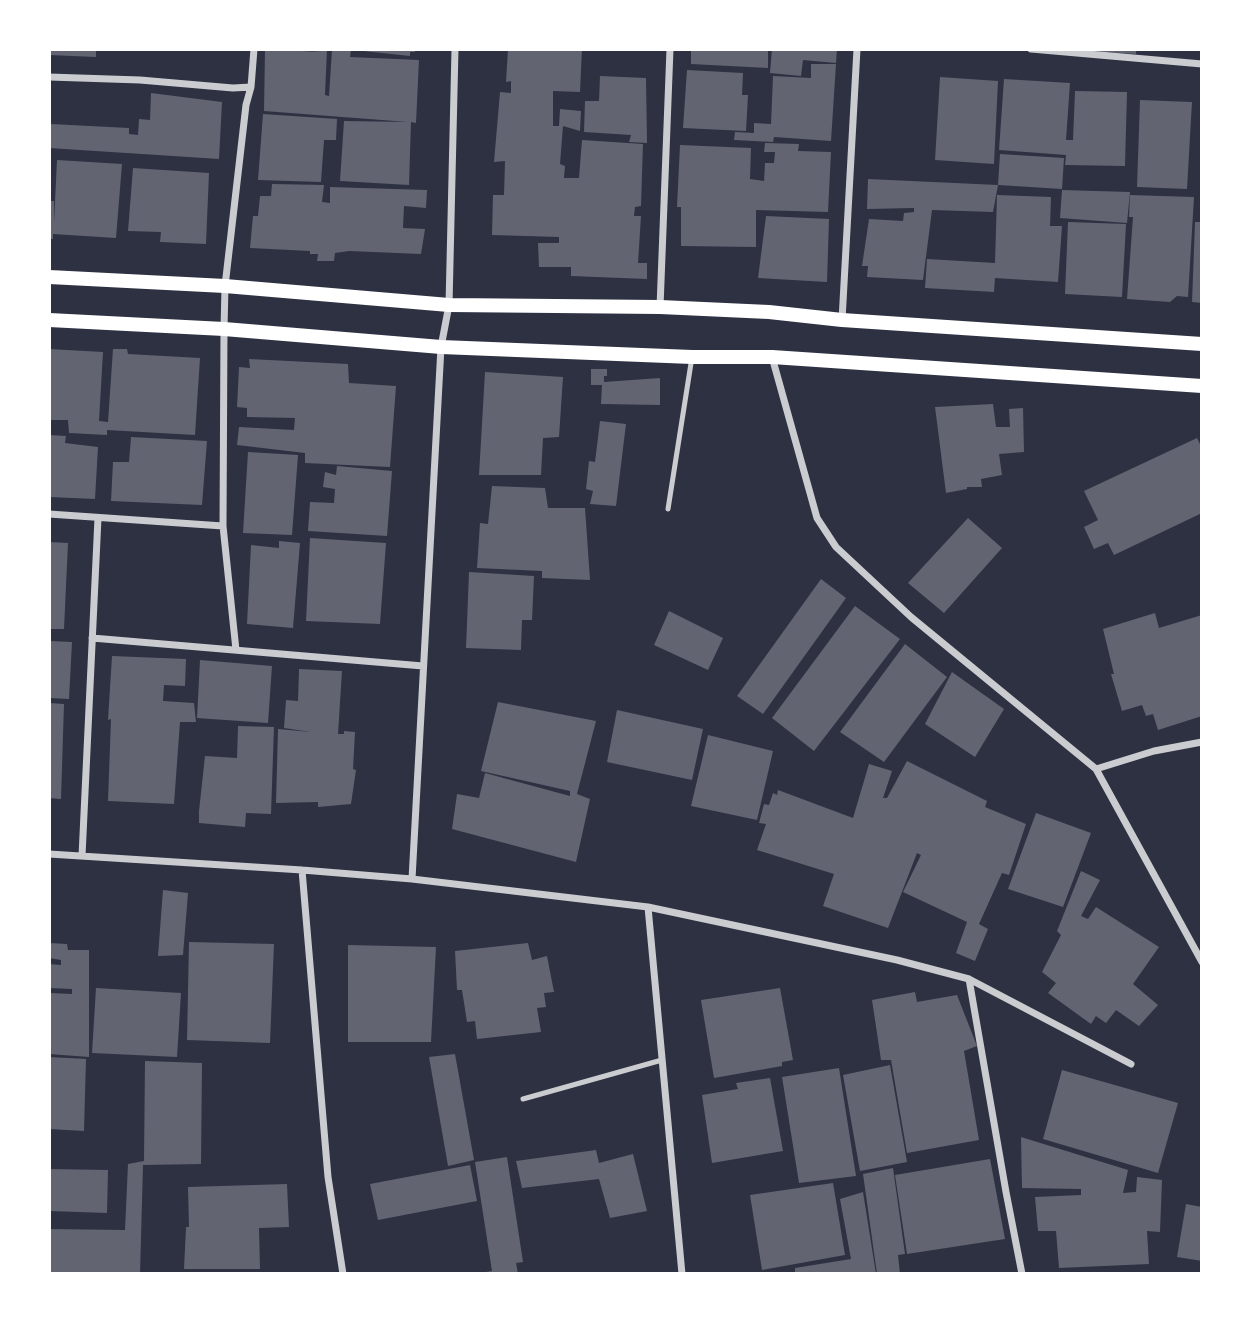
<!DOCTYPE html>
<style>
body{margin:0}
#map{position:relative;width:1251px;height:1323px;overflow:hidden;background:#2d3142;font-family:Karla,sans-serif}
canvas{display:block}
.frame{position:absolute;inset:0;border:51px solid #fff;pointer-events:none}
</style>
<div id="map">
<canvas width="1251" height="1323"></canvas>
<div class="frame"></div>
</div>
<script>
const g = document.querySelector('canvas').getContext('2d');
g.lineJoin = 'round';
function fillPath(path, color) { g.fillStyle = color; g.fill(path, 'evenodd'); }
function stroke(path, color, width, dash) { g.strokeStyle = color; g.lineWidth = width; g.lineCap = dash ? 'butt' : 'round'; g.setLineDash(dash || []); g.stroke(path); }
fillPath(new Path2D(`
 M49 49H96V57L49 55Z
 M265 49 320 52 313 51V49H327L325 95 329 96 332 50H351L350 57 419 60 416 123 411 122 409 185 340 181 344 121 408 122 264 111Z
 M364 49H415V52H410V56L363 51Z
 M508 49H582L580 92 553 91V126H559L560 109 581 111 580 131 563 126 560 164 565 166 564 178H579L582 140 643 144 641 206 635 207 634 216H641L638 263H647V279L571 276V267H539L538 243H559V237L492 235 493 195H504L505 161 494 162 500 92 511 93V81L506 82Z
 M691 49H768V68L691 64Z
 M772 49H837L836 63 803 60 801 76 770 73Z
 M1090 49H1136V54L1090 51Z
 M811 64H836L831 141 774 137 773 142 734 140 735 132 754 133V123L771 124 773 76 811 78Z
 M687 70 743 73 742 95H748L746 131 683 128Z
 M600 76 646 78 647 143 629 142 631 135 584 132 585 101H599Z
 M940 77 998 81 994 164 935 160Z
 M1004 79 1070 83 1066 140H1073L1075 91 1127 92 1125 166 1065 165 1066 155 999 150Z
 M151 93 222 102 219 159 49 148 51 124 129 128V134L138 135 139 119 150 120Z
 M1140 100 1192 102 1187 189 1137 187Z
 M263 114 337 119 336 140H324L321 182 258 180Z
 M765 143 799 144 798 151 831 152 828 212 756 210V247L681 246V207H677L680 145 751 148 750 179 764 181 765 163H774L775 152H764Z
 M1000 154 1064 158 1062 189 998 185Z
 M57 160 122 164 116 238 53 234V239H49V201H54V223Z
 M133 168 209 173 206 244 160 242 161 232 128 231Z
 M868 179 998 185 993 212 932 210 923 280 867 277 868 266H862L869 219 903 221 904 213 914 212V208L867 209Z
 M272 184 324 185 322 202 330 203V187L427 190 426 208 404 206 403 228 425 229 421 254 349 251 335 253 334 261H317L318 254H310V251L250 248 253 216H258L260 196H271Z
 M1062 190 1130 192 1127 223 1060 218Z
 M997 195 1051 197 1050 226H1062L1058 282 995 278 994 292 925 288 927 259 995 263Z
 M1130 195 1194 197 1188 297 1177 296 1170 302 1127 299 1133 217H1129Z
 M766 216 829 219 827 282 758 278Z
 M1068 222 1126 224 1122 297 1065 294Z
 M1195 222H1202V303L1192 302Z
 M49 349 103 352 99 421 108 422 113 349H127L128 354 200 358 195 435 107 430V435L69 433 68 420H49Z
 M249 359 348 364 349 383 396 386 390 467 305 463V453L237 445 239 427 294 430 295 418 247 417V408L237 407 239 367 250 368Z
 M591 369H607V376H604V382L660 378V405L601 404 602 385H591Z
 M485 372 563 377 559 437 543 438 541 475H479Z
 M993 404 996 427H1010L1009 409 1023 408 1024 452 999 454 1002 475 981 479 982 487H967V489L946 493 935 407Z
 M600 421 626 424 616 506 590 504 593 491 586 489 589 461 595 462Z
 M49 435 66 436 65 443 98 447 95 499 49 497Z
 M131 437 207 441 202 505 111 501 113 462H129Z
 M1197 438 1202 448V513L1114 555 1108 543 1094 549 1084 527 1098 520 1084 491Z
 M248 452 298 455 292 535 243 533Z
 M337 466 392 471 387 536 308 531 310 502 334 503 335 489 323 487 325 472 336 475Z
 M492 486 545 488 548 508H585L590 580 542 578V571L477 568 480 523 488 524Z
 M968 518 1002 548 944 613 908 583Z
 M310 538 386 543 380 624 306 621Z
 M279 541 300 543 293 628 247 624 251 545 279 548Z
 M49 542 68 543 64 629H49Z
 M469 572 534 576 532 620H522L521 650 466 648Z
 M821 579 846 598 763 714 737 696Z
 M855 606 900 639 814 751 772 718Z
 M669 611 723 638 708 670 654 645Z
 M1155 613 1159 628 1202 615V716L1158 730 1153 714 1146 716 1142 705 1122 711 1111 674H1114L1103 629Z
 M49 641 72 642 69 699 49 698Z
 M905 644 947 677 884 762 840 732Z
 M112 656 186 659 185 686 164 685 163 701 194 703 196 722H180L174 804 108 801 111 719 108 720Z
 M200 660 272 666 268 723 197 718Z
 M299 669 342 671 338 734H344V731L355 732 353 769 356 770 351 804 318 807V802L276 803 278 729 311 732 284 728 286 700 298 701Z
 M952 672 1004 709 975 757 925 724Z
 M498 702 596 721 577 794 590 799 576 862 452 829 457 794 479 798 485 773 570 796V791L481 771Z
 M49 703 64 704 61 799 49 798Z
 M617 710 703 729 692 780 607 762Z
 M238 726 274 727 271 814 246 813 245 827 199 823V811L205 756 237 758Z
 M708 735 773 751 757 820 691 806Z
 M907 761 987 801 985 807 1026 824 1009 875 1002 873 979 924 988 929 975 961 956 953 967 922 903 892 921 855 917 853 888 928 823 906 834 874 757 850 766 824 759 823 764 804 769 805 773 793 777 795 778 790 853 818 869 764 892 771 883 798H887Z
 M1036 813 1091 833 1063 907 1008 889Z
 M1081 871 1100 880 1081 916 1088 919 1096 907 1159 947 1133 984 1158 1005 1139 1026 1116 1010 1106 1023 1096 1016 1091 1024 1048 993 1056 983 1042 972 1061 935 1057 931Z
 M163 890 188 893 183 955 158 956Z
 M189 942 274 944 270 1043 187 1040Z
 M49 943 67 944 68 950H89V1057L49 1054V993L72 994V989L49 988V964L61 965V960L49 958Z
 M528 943 532 960 547 956 554 992 544 993 546 1007 537 1008 541 1032 477 1039 475 1021 467 1022 462 990H457L455 951Z
 M348 945 436 947 431 1042H348Z
 M96 988 181 993 177 1057 92 1053Z
 M780 988 793 1060 782 1062V1066L714 1078 701 1000Z
 M915 992 917 1002 957 995 977 1046 964 1051 979 1140 907 1153 891 1060H881L872 1000Z
 M455 1054 474 1160 448 1166 429 1057Z
 M49 1057 86 1059 84 1131 49 1129Z
 M145 1061 202 1063 201 1164 143 1165 140 1274H49V1229L125 1230 128 1164 144 1161Z
 M890 1065 907 1162 860 1171 843 1075Z
 M839 1068 856 1176 799 1183 782 1077Z
 M1062 1070 1178 1103 1158 1173 1043 1139Z
 M770 1078 783 1151 712 1163 702 1095 738 1089 736 1083Z
 M1021 1137 1128 1170 1123 1193 1136 1192 1137 1177 1162 1180 1160 1232 1147 1231 1149 1264 1059 1268 1056 1231H1038L1035 1197 1081 1195V1189L1022 1188Z
 M596 1150 599 1163 633 1154 647 1211 610 1218 599 1179 522 1188 516 1161Z
 M507 1157 523 1262 516 1263 518 1274H480V1273L492 1271 475 1162Z
 M990 1159 1005 1239 907 1254 895 1175Z
 M470 1165 477 1201 378 1220 370 1184Z
 M893 1168 905 1254 898 1255 900 1274H877L863 1174Z
 M49 1169 108 1170 107 1213 49 1211Z
 M833 1183 845 1255 762 1270 750 1195Z
 M287 1184 289 1227 259 1228 260 1269H184L186 1227H189L188 1187Z
 M863 1192 876 1274H795V1268L851 1259 840 1199Z
 M1186 1204 1202 1207V1261L1177 1257Z`), '#626471');
stroke(new Path2D(`
 M668 509 692 357
 M523 1099 662 1060`), '#caccd0', 5);
stroke(new Path2D(`
 M1031 49 1202 64
 M49 77 140 80 233 88 251 87
 M660 307 670 49
 M842 320 857 49
 M772 357 817 518 836 547 911 617 1096 769 1202 962
 M49 514 223 526
 M92 638 423 666
 M236 650 223 526 224 329 225 286 246 105 251 87 254 49
 M1096 769 1154 751 1202 742
 M49 854 302 870 412 879 648 907 897 960 969 979 1131 1064
 M82 856 98 518
 M302 870 328 1177 343 1274
 M412 879 441 347 449 305 455 49
 M648 907 682 1274
 M969 979 1006 1192 1022 1274`), '#caccd0', 7);
stroke(new Path2D(`
 M49 277 225 286 449 305 660 307 769 312 842 320 1202 344
 M49 320 224 329 441 347 692 357H772L1202 386`), '#fff', 14);
</script>
